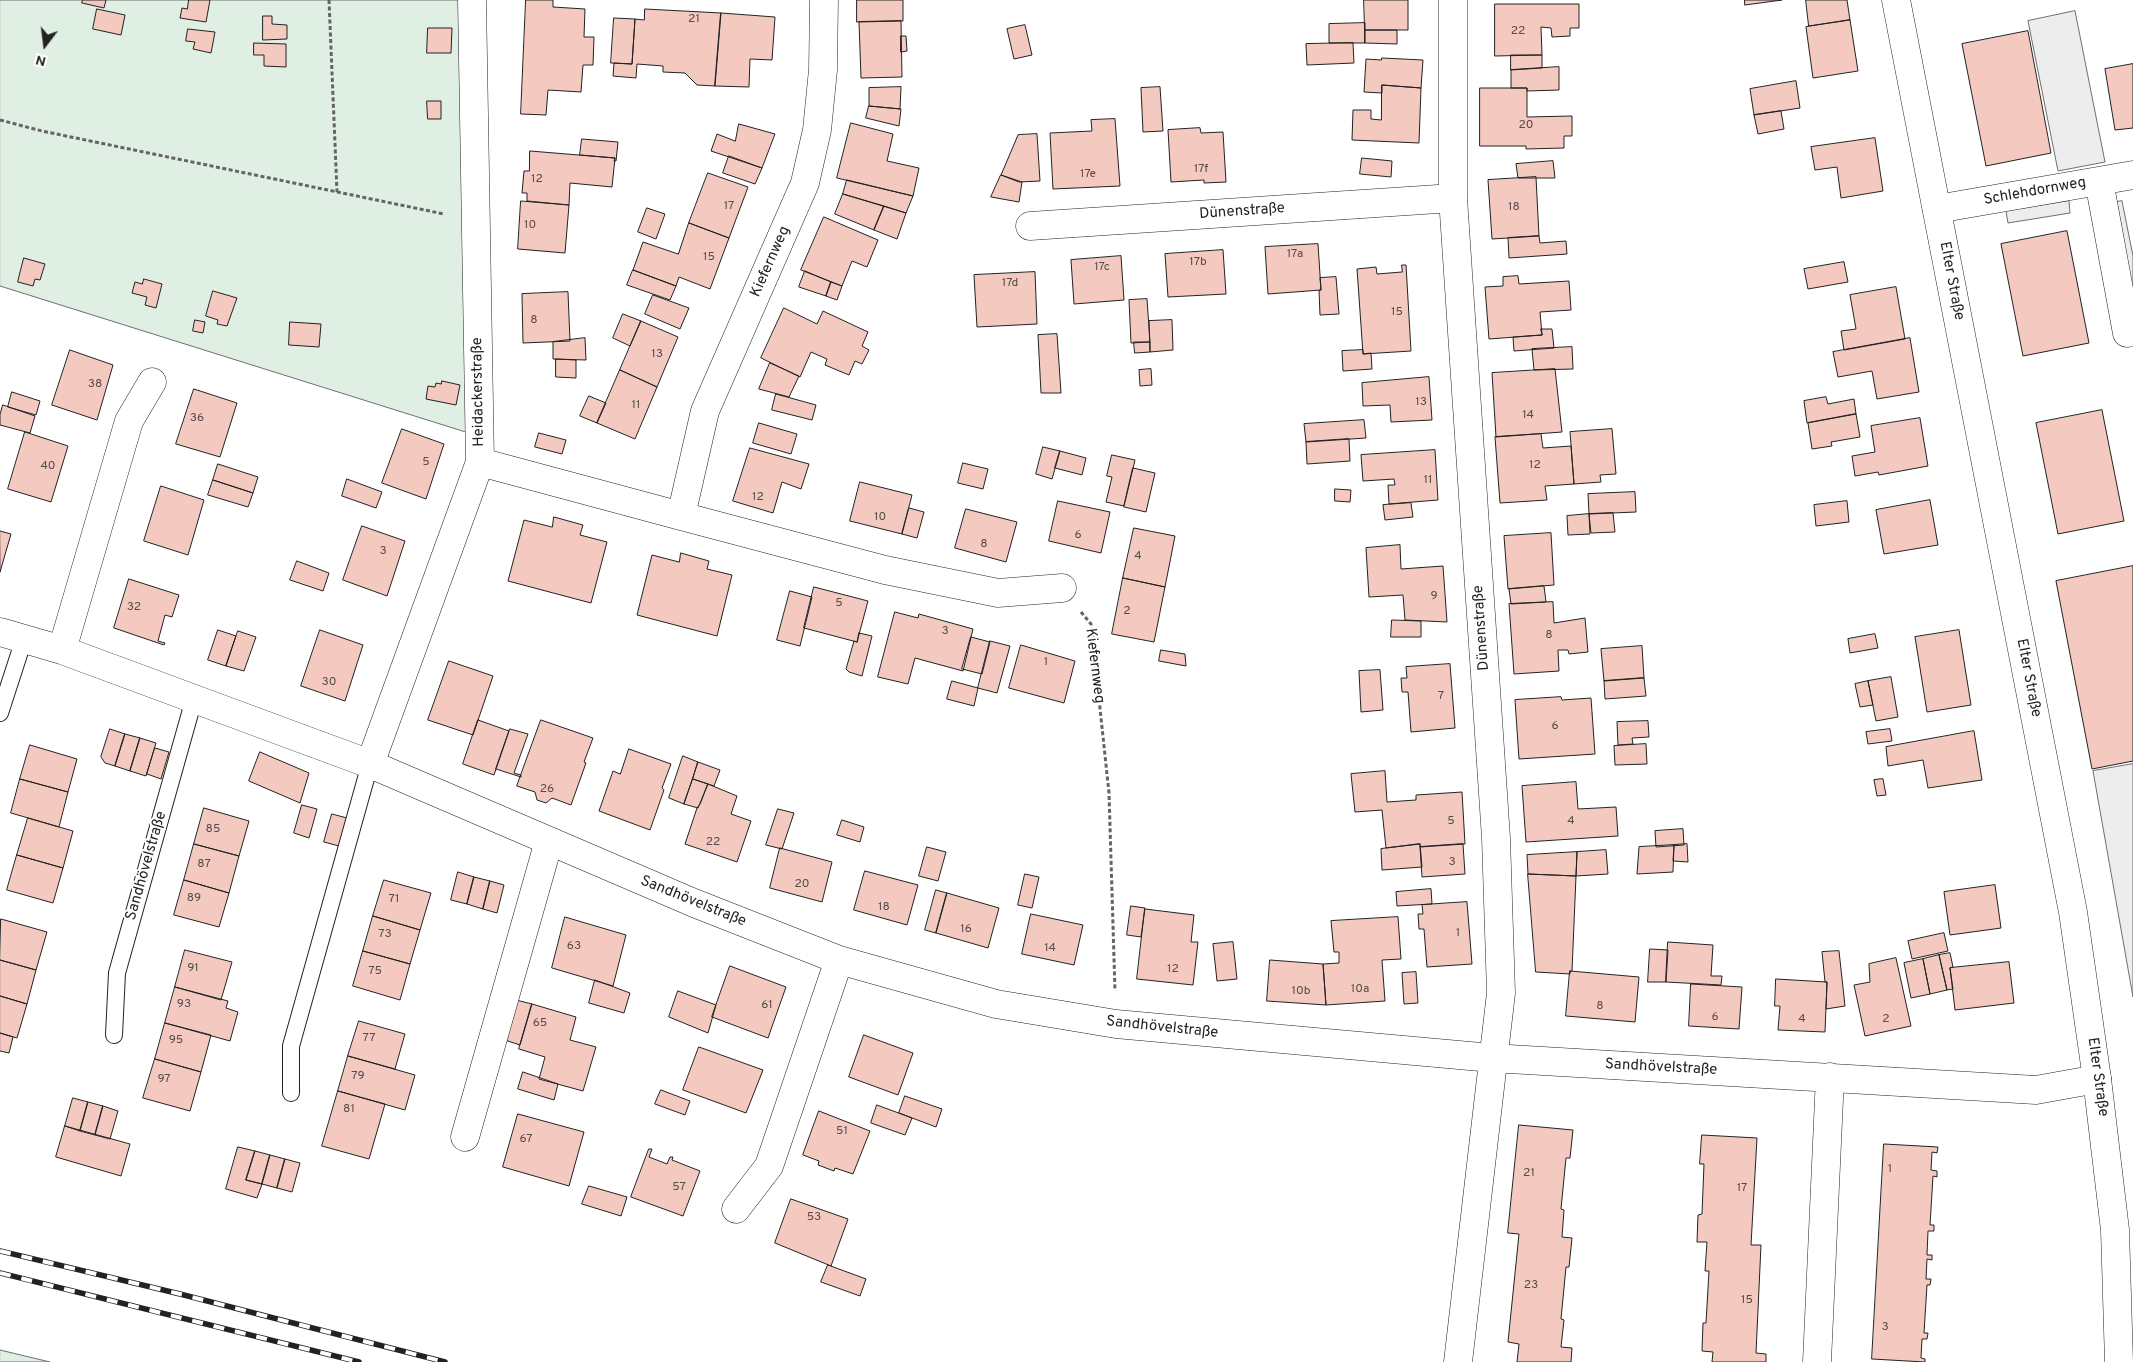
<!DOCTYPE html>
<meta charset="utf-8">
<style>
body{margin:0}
#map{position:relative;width:2133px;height:1362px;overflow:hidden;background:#fff;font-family:Overpass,sans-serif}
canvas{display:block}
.north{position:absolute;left:20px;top:20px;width:50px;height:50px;-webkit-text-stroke:4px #fff;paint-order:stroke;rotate:195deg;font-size:14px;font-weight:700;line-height:20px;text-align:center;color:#222}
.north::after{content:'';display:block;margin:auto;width:18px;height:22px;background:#222;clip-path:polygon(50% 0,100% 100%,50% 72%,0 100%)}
</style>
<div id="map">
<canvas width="2133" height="1362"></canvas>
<div class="north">N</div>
</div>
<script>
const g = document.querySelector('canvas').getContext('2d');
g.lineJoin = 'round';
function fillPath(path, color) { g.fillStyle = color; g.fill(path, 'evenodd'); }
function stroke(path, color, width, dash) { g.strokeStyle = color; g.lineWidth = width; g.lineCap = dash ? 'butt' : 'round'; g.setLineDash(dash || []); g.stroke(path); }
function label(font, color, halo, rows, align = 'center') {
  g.font = font + ' Overpass,sans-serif'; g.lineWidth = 4; g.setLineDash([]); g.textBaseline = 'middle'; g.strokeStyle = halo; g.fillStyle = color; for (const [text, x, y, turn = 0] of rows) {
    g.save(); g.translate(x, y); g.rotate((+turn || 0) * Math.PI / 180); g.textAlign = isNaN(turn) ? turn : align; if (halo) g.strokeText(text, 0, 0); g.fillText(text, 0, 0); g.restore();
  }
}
const green = new Path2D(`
 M0 0H465L472 434 0 286Z
 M0 1350 50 1362H0Z`);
fillPath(green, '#e0efe3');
stroke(green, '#6f6f6f', 1);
const parking = new Path2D(`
 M2075 11 2105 162 2058 171 2028 21Z
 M2069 201 2070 213 2008 223 2006 211Z
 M2122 201 2133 256V290L2112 203Z
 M2133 764V997L2093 771Z`);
fillPath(parking, '#ededed');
stroke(parking, '#6f6f6f', 1);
const building = new Path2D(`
 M83 0H106L104 8 82 3Z
 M189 0H210L206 22 180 18 182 8 187 9Z
 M526 0H553V7L585 9 584 37H594L593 65H583L581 92 548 90 546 115 521 114Z
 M857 0H903V21L857 22Z
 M1364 0H1408V30H1365Z
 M1745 0H1782L1745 5Z
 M1806 0H1847L1850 20 1809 26Z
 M1495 4H1579V28H1570V36L1552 37 1551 28 1541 27 1542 55 1495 56Z
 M97 9 125 15 121 35 93 29Z
 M645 9 721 13 715 86 697 85 685 73 663 72V66L637 64 636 78 613 76 614 63 632 64 635 19 644 20Z
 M721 13 775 17 772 60 750 59 749 87 715 86Z
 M263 16H272V24L287 25V39L263 40Z
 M614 18 635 19 632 64 611 63Z
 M1850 20 1858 71 1813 78 1806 27Z
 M901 21 902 77 861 78 859 22Z
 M1365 23V43H1329V24Z
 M1025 25 1032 55 1014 59 1007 29Z
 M428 28H452L451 53H427Z
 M188 29 215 32 211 53 193 49 195 42 186 41Z
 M1365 30H1397V44L1365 43Z
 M2028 31 2051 153 1986 166 1962 44Z
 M901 36H906L907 51 901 52Z
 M254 43 286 44V67L264 66V55H254Z
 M1353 43 1354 63 1307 65 1306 44Z
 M1511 55H1542V68L1511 70Z
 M1382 58 1423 60 1421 88 1382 85V93L1364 92 1366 59 1381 60Z
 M2133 64V128L2115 130 2105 69Z
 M1559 67V90L1527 91V88H1511V70Z
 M1796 81 1800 108 1754 115 1750 89Z
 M1382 85 1421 88 1419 143 1352 140 1353 110H1371V119L1381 120Z
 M901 87 900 109 869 106V88Z
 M1160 87 1163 131 1143 132 1141 88Z
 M1480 88H1527V117L1572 116V136H1564V148L1526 149V146H1480Z
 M427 101H441V119H428Z
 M869 106 901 109 899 126 866 118Z
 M1781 111 1784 129 1758 134 1754 115Z
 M1115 119 1120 186 1053 189 1050 133 1092 131 1091 120Z
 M851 123 893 134 887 161 919 168 913 196 837 178Z
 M739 124 775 134 762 168 711 151 717 134 735 141Z
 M1200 128 1201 133 1223 132 1226 182 1204 183V180L1171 182 1168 130Z
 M1037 134 1040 181 1019 182 1001 175 1018 135Z
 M1875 138 1883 191 1841 198 1837 167 1815 170 1811 147Z
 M582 139 618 142 616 161H614L615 158 580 155Z
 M530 151 615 158 612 187 570 183 569 205 527 201V193H522L524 171H529Z
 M729 156 762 168 755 184 723 173Z
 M1362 158 1392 161 1391 177 1360 174Z
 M1553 161 1555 178H1518L1516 164Z
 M708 173 748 187 729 238 689 223Z
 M1001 175 1022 182 1019 202 991 197Z
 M1536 177 1539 236 1492 239 1488 180Z
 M847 180 913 196 906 213 843 194Z
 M843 194 884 206 874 230 835 214Z
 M521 201 569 205 565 253 518 249Z
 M884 206 906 213 897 239 874 230Z
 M647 208 665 214 656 239 638 232Z
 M824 217 878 240 867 267 852 261 842 286 801 270Z
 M689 223 729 238 710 289 679 277 676 286 633 270 643 242 678 254Z
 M2067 231 2089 343 2023 356 2001 244Z
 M1539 236 1540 243 1566 241 1567 254 1509 258 1508 238Z
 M1318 244 1321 290 1268 294 1265 247Z
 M1223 250 1226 294 1168 297 1165 254Z
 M1121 256 1124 300 1074 304 1071 260Z
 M24 258 45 264 40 280 35 279 33 286 18 282Z
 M1844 262 1848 282 1808 289 1804 269Z
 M1402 265H1406L1411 351 1363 354 1357 269 1376 267 1377 274 1402 272Z
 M633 270 676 286 670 300 627 285Z
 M805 271 831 282 826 296 799 287Z
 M1035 272 1037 324 977 327 974 275Z
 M1518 276 1519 284 1569 281 1571 310 1540 312 1542 335 1489 339 1485 287 1503 286V277Z
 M1336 277 1339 314 1320 315 1319 290H1321L1320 278Z
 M144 279 162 284 156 308 145 305 147 297 132 293 135 282 142 284Z
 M831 282 842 286 837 300 826 296Z
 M1896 287 1905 339 1844 350 1841 331 1856 329 1850 295Z
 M213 291 237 298 227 326 217 324 218 320 206 316Z
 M568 292 570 341 523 343 522 294Z
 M653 295 689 308 680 329 645 314Z
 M1147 299 1150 342 1131 343 1129 300Z
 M784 308 817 324 823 311 868 332 862 346 869 350 862 364 855 361 849 375 825 365 827 359 811 352 800 377 761 358Z
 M623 314 641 321 630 346 613 338Z
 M195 320 205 322 203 333 193 331Z
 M1172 320 1173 350 1150 352 1149 321Z
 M641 321 678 337 657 387 620 370Z
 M290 322 321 324 319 347 289 345Z
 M1541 329H1552L1554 348 1514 351 1513 337 1542 335Z
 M1057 334 1061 393H1041L1038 335Z
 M585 338 586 360 553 359V342Z
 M1910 338 1919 392 1877 399 1872 371 1838 377 1833 352Z
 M1134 342H1150V352L1135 353Z
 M1572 347 1573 369 1534 370 1532 349Z
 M70 350 113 365 97 420 52 405Z
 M1363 350V354L1371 353 1372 369 1343 371 1342 351Z
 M556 359 576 360V378L556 377Z
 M770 363 799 376 789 397 759 389Z
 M1151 369 1152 385 1140 386 1139 370Z
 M1555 369 1562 432 1496 437 1492 373Z
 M620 370 657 387 635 439 597 423Z
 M1429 377 1432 420 1391 422 1390 405 1363 406 1362 383Z
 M442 381 460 385 456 405 426 399 428 386 435 387 436 383 441 384Z
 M194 389 237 403 220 457 176 444Z
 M12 392 40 401 36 415 8 407Z
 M776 394 816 405 812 420 772 410Z
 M589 396 606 403 597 423 580 416Z
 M1826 397 1828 404 1854 399 1856 414 1807 423 1804 401Z
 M3 405 35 416 30 433 0 425V415Z
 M2102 410 2124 521 2058 534 2036 423Z
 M1856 414 1860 437 1831 442 1832 446 1812 449 1808 423Z
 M1920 418 1928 466 1879 475 1878 472 1855 476 1852 456 1875 452 1871 426Z
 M1364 420 1366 438 1306 442 1304 424Z
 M759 423 797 434 791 454 753 443Z
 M402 429 444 444 426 499 382 483Z
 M1612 429 1616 474 1600 475 1601 482 1574 484 1570 432Z
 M25 432 68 446 51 502 8 489Z
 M539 433 566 440 562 454 535 447Z
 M1541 434 1543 448 1571 446 1574 484 1545 486 1547 500 1500 503 1495 437Z
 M1349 439 1350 461 1307 464 1306 442Z
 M1043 447 1060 451 1052 479 1036 474Z
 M750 448 809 464 801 489 782 482 773 513 733 501Z
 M1435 450 1438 500 1389 504 1388 485H1395L1394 479 1363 481 1361 455Z
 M1060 451 1086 458 1082 475 1055 468Z
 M1112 455 1135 460 1124 506 1106 502 1112 477 1107 476Z
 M963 463 988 469 983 489 958 483Z
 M218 464 258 477 253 493 213 480Z
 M1133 468 1155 473 1146 512 1124 507Z
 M347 479 382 492 376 508 342 496Z
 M213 480 253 493 248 507 208 495Z
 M860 482 912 495 902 534 850 521Z
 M161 486 204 500 188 555 144 541Z
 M1335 489 1351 490 1350 502 1335 501Z
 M1635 492 1636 512 1589 514 1588 494Z
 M1930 500 1938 545 1884 554 1876 510Z
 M1058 501 1110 512 1101 553 1049 541Z
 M1847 501 1849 522 1816 526 1814 505Z
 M1411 503 1413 517 1385 520 1383 505Z
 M909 508 924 512 917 538 902 534Z
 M966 509 1017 522 1006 562 955 548Z
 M1613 513 1615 532 1591 533 1589 514Z
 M1589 514 1590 534 1568 535 1567 516Z
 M554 517 583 525 580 535 607 542 591 603 508 581 524 520 552 527Z
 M362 526 405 541 387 596 343 580Z
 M1134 528 1175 536 1165 587 1123 578Z
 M0 531 11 534 0 572Z
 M1551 533 1554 585 1508 589 1504 536Z
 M1400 545 1401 569 1443 566 1447 622 1405 620 1403 595 1369 597 1366 548Z
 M681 553 709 561 707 569 732 575 717 636 637 615 652 555 679 562Z
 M297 561 329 573 323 591 290 580Z
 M2133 566V761L2092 769 2056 581Z
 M1123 578 1165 587 1154 642 1112 634Z
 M129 579 179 595 172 617 165 615 158 641 165 643 164 645 114 628Z
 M1544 586 1546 602 1511 604 1509 589Z
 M814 587 868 601 857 642 804 628Z
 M790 591 812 597 800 646 777 640Z
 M1553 602 1554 623 1585 618 1588 652 1569 654 1568 650H1558L1559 671 1514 674 1509 604Z
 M895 612 918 618 919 614 973 629 963 671 915 658 908 684 878 677Z
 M1392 620 1421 621V637H1391Z
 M218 630 236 636 226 666 208 660Z
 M320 630 363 645 345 701 301 686Z
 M1959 630 1971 705 1927 712 1915 637Z
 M238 631 256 637 244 671 226 666Z
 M859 633 872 636 862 676 849 672 846 669 854 641 857 642Z
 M1875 634 1878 648 1850 653 1848 639Z
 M971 637 990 642 982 674 962 669Z
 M990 641 1010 646 997 693 978 688Z
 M1021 645 1075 661 1064 703 1009 688Z
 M1642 646 1644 678 1604 681 1601 649Z
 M1161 650 1185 654 1186 666 1159 661Z
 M449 661 493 676 473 735 428 720Z
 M1450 664 1455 728 1411 732 1408 692H1402L1401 678H1407L1406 667Z
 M1380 670 1383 710 1361 712 1359 671Z
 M1891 677 1898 717 1876 721 1868 681Z
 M1644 678 1646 696 1605 699 1604 681Z
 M952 681 978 688 974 706 947 699Z
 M1868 681 1873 705 1860 707 1855 684Z
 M1561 697 1562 700 1591 698 1595 754 1519 759 1515 700Z
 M478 720 509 731 494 775 463 764Z
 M541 720 593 738 584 762 586 763 571 805 552 798 546 803 537 800 535 792 517 786Z
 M1648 721 1649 737 1632 738 1633 744 1618 745 1617 722Z
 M110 729 125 734 115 766 105 763 101 757Z
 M510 729 528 734 514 773 521 775V777L496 769Z
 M1890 729 1892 741 1868 744 1866 732Z
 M1974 731 1982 780 1928 788 1923 760 1888 766 1886 747Z
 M125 734 140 738 130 771 115 766Z
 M140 738 156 743 146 776 130 771Z
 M1646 744 1647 764 1615 765 1614 746Z
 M30 745 77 759 68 792 20 779Z
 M155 748 169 752 161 779 147 774Z
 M629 749 671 764 662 788 664 790 650 830 599 811 613 771 620 774Z
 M260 752 309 773 300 803 249 781Z
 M683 756 698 762 684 804 669 798Z
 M698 762 720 770 714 786 693 779Z
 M1385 771 1387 802 1416 800V795L1462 792 1465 844 1420 847V844L1386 848 1382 810 1355 812 1351 774Z
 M20 779 68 792 59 827 11 813Z
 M693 779 708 784 698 808 684 804Z
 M1883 779 1886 795 1877 796 1874 780Z
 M1576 782 1578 809 1616 807 1618 836 1526 842 1522 786Z
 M708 784 737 796 731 814 751 821 737 862 685 844 697 808 700 804Z
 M302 805 317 809 309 838 294 833Z
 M204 808 249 821 239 856 194 844Z
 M778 809 794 813 782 849 766 845Z
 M332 814 347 818 339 846 324 842Z
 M28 818 73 831 63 868 17 855Z
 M842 820 864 827 860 842 837 835Z
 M1683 829 1684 845 1656 847 1655 831Z
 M194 844 239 856 229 893 184 880Z
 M1420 844 1422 867 1382 870 1381 849Z
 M1463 844 1465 874 1422 877 1420 847Z
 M1687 844 1688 862 1673 861 1674 845Z
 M1674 845 1673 872 1637 874 1639 847Z
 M927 847 946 852 938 881 919 876Z
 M780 848 832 862 822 902 770 888Z
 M1606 850 1608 874 1576 876 1577 852Z
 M1577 852 1576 876 1528 874 1527 855Z
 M17 855 63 868 53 903 7 890Z
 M865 871 918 885 907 925 854 910Z
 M458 872 474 877 467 904 451 900Z
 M1025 874 1039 877 1032 908 1018 905Z
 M1528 874 1576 876 1572 971H1570V974L1536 972Z
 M474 877 490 881 483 909 467 904Z
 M184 880 229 893 219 927 174 915Z
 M384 880 431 893 420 930 373 916Z
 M490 881 504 885 497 913 483 909Z
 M1995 885 2001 928 1950 935 1944 892Z
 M1431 889 1432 904 1397 906 1396 892Z
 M936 890 947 893 936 933 925 930Z
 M947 893 999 908 988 948 936 933Z
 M1467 902 1472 964 1427 967 1424 929H1419L1418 914H1423L1422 905Z
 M1131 906 1145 908 1141 937 1127 935Z
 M1145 909 1194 915 1191 942H1198L1193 985 1137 979Z
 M1031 914 1083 925 1074 965 1022 954Z
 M373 916 420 930 410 964 363 951Z
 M565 917 626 935 613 986 552 968Z
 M1398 917 1401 959 1382 960 1385 1001 1326 1005 1323 964 1339 963V952H1334L1331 921Z
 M1 919 47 932 36 970 0 960Z
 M1944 933 1948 951 1912 959 1908 941Z
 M1233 942 1237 979 1217 981 1213 944Z
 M1668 942 1713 945 1711 976H1722L1721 985 1666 982Z
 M1650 949 1668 950 1666 982H1648Z
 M185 950 232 962 221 1000 175 987Z
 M363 951 410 964 400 1000 353 986Z
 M1839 951 1845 1006 1826 1009 1827 982H1825L1822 952Z
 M1950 953 1953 967 1950 968 1953 989 1947 990 1939 955Z
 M1939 955 1947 990 1930 994 1923 959Z
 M1896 958 1911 1026 1865 1036 1854 985 1870 982 1869 964Z
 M1923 959 1930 994 1911 998 1904 963Z
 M0 960 36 970 27 1004 0 996Z
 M1270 960 1323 964 1326 1005 1267 1001Z
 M2009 962 2014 1003 1955 1010 1950 968Z
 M730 966 786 987 768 1038 712 1017Z
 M1570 971 1639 977 1635 1022 1566 1016Z
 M1416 972 1418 1003 1404 1004 1402 973Z
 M1776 979 1827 982 1825 1032 1778 1030 1780 1006H1775Z
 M595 980 630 993 624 1013 589 1003Z
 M1691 984 1742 987 1739 1029 1689 1026Z
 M175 987 228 1001 226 1008 238 1012 230 1041 165 1023Z
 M678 991 716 1005 708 1033 669 1017Z
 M0 996 27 1004 17 1038 0 1033Z
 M516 1000 532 1004 520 1045 505 1040Z
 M532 1004 576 1017 570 1040 596 1047 583 1091 539 1079 545 1057 519 1049Z
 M359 1021 405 1034 395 1069 348 1056Z
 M165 1023 211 1035 201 1072 155 1059Z
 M0 1033 13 1037 9 1053 0 1051Z
 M864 1035 913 1053 898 1095 849 1077Z
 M699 1047 763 1070 746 1113 683 1090Z
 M348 1056 415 1075 405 1110 338 1091Z
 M155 1059 201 1072 190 1111 143 1098Z
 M523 1072 558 1084 554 1100 518 1089Z
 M661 1090 690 1101 685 1115 655 1104Z
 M338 1091 385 1104 369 1159 322 1146Z
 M905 1096 942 1109 936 1127 899 1113Z
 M73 1098 88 1102 80 1131 65 1126Z
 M88 1102 103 1106 95 1135 80 1131Z
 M877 1105 912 1118 905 1135 871 1123Z
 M103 1106 118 1111 110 1139 95 1135Z
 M819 1111 870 1131 853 1174 835 1168 834 1171 818 1165 819 1161 803 1155Z
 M518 1114 584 1132 569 1186 503 1167Z
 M1519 1125 1573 1130 1570 1158H1566L1561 1209 1564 1210 1562 1237 1572 1238 1569 1267H1566L1561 1319 1564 1320 1561 1347 1572 1348 1571 1362H1517L1519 1344 1508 1342 1519 1234 1508 1233Z
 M65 1126 130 1144 121 1176 56 1157Z
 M1702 1135 1757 1138 1751 1245H1761L1756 1353 1766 1354V1362H1712L1713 1352 1702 1351 1703 1323H1706L1709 1271H1705L1707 1242H1697L1698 1215 1702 1214 1704 1164H1700Z
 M1884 1144 1938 1147 1937 1153 1932 1152 1931 1170 1937 1171V1177L1933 1176 1930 1225H1934V1231H1928L1927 1255H1932V1260L1927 1259 1926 1279H1931L1930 1285H1927L1924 1333H1928L1927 1339H1922L1921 1358 1925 1359V1362L1872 1359Z
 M238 1147 255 1151 246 1180 262 1184 257 1198 226 1189Z
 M649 1149H652L649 1157 667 1164 670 1157H673L672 1160 700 1171 683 1216 631 1197Z
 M255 1151 270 1155 262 1184 246 1180Z
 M270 1155 285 1159 277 1188 262 1184Z
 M285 1159 300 1163 292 1192 277 1188Z
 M589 1186 627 1197 621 1216 582 1204Z
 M791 1199 848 1219 831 1266 775 1243Z
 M828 1265 866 1279 860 1296 821 1282Z`);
fillPath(building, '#f3c9c0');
stroke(building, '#222', 1);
const service = new Path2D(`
 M0 713 24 639
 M114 1035 117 973 194 699
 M291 1093V1046L370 764`);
const minor = new Path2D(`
 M1453 0V198L1496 838 1501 993 1458 1362
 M2099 181 2127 333
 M1937 209 2133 175
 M1030 226 1453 198
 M480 462 681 516 705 411 805 183 817 130 823 70 824 0
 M681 516 885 570 998 593 1062 588
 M0 632 62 650 370 764 694 903 839 960 996 1004 1116 1024 1492 1058 2036 1090 2097 1079
 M62 650 129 421 152 382
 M370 764 480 462 472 0
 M465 1137 549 841
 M736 1209 769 1166 839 960
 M1817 1362 1830 1077`);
const secondary = new Path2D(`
 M1896 0 2073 912 2097 1079 2115 1230 2119 1362`);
stroke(service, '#222', 18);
stroke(minor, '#222', 29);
stroke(secondary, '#222', 29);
stroke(new Path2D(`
 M329 0 337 192
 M0 120 42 131 444 214
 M1081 612 1091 624 1109 793 1115 991`), '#646464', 3, [4, 2.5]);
stroke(service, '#fff', 16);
stroke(minor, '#fff', 28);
stroke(secondary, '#fff', 28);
const rail = new Path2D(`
 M0 1251 180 1294 445 1362
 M0 1273 359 1362`);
stroke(rail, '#222', 5.5);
stroke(rail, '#fff', 4, [11]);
label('12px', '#564c4a', null, [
 ["21",694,20],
 ["22",1518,32],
 ["20",1526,126],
 ["17f",1201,170],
 ["17e",1088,175],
 ["12",537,180],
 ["17",729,207],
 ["18",1514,208],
 ["10",530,226],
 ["17a",1295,255],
 ["15",709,258],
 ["17b",1198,263],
 ["17c",1102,268],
 ["17d",1010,284],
 ["15",1397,313],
 ["8",534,321],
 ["13",657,355],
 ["38",95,385],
 ["13",1421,403],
 ["11",636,406],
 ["14",1528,416],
 ["36",197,419],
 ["5",426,463],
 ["12",1535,466],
 ["40",48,467],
 ["11",1428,481],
 ["12",758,498],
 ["10",880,518],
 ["6",1078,536],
 ["8",984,545],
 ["3",383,552],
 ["4",1138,557],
 ["9",1434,597],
 ["5",839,604],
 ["32",134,608],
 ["2",1127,612],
 ["3",945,632],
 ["8",1549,636],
 ["1",1046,663],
 ["30",329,683],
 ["7",1441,697],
 ["6",1555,727],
 ["26",547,790],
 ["5",1451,822],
 ["4",1571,822],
 ["85",213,830],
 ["22",713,843],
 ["3",1452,863],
 ["87",204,865],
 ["20",802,885],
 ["89",194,899],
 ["71",394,900],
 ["18",884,908],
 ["16",966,930],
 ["1",1458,934],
 ["73",385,935],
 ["63",574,947],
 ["14",1050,949],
 ["91",193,969],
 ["12",1173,970],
 ["75",375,972],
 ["10a",1360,990],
 ["10b",1301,992],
 ["93",184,1005],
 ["61",767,1006],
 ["8",1600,1007],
 ["6",1715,1018],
 ["4",1802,1020],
 ["2",1886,1020],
 ["65",540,1024],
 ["77",369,1039],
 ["95",176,1041],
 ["79",358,1077],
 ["97",164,1080],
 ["81",349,1110],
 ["51",842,1132],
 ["67",526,1140],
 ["1",1890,1170],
 ["21",1529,1174],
 ["57",679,1188],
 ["17",1742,1189],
 ["53",814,1218],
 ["23",1531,1286],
 ["15",1747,1301],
 ["3",1885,1328]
]);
label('15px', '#222', '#fff', [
 ["Schlehdornweg",2035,192,-10],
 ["Dünenstraße",1242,212,-4],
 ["Kiefernweg",771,262,-66],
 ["Elter Straße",1951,281,79],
 ["Heidackerstraße",479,392,-91],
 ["Dünenstraße",1482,628,-94],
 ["Kiefernweg",1094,666,83],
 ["Elter Straße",2028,678,79],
 ["Sandhövelstraße",147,866,-74],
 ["Sandhövelstraße",693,902,22],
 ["Sandhövelstraße",1162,1028,6],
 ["Sandhövelstraße",1661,1068,3],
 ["Elter Straße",2097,1077,82]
]);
</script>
